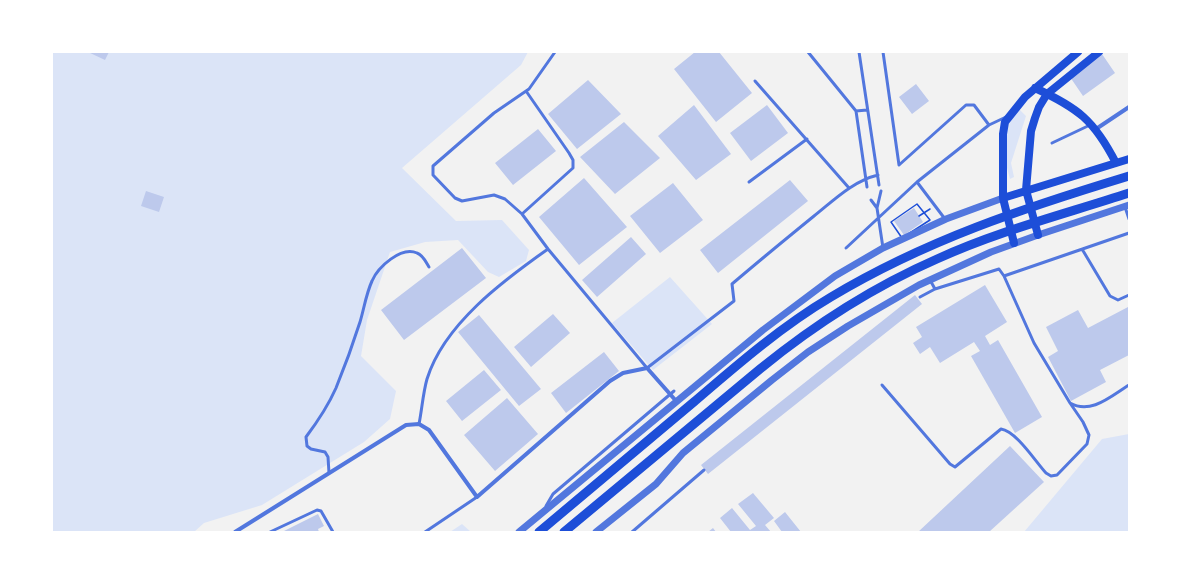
<!DOCTYPE html>
<style>
body{margin:0}
#map{position:relative;width:1181px;height:584px;overflow:hidden;background:#f2f2f2;font-family:"Nunito Sans",sans-serif}
canvas{display:block}
.frame{position:absolute;inset:0;border:53px solid #fff;pointer-events:none}
</style>
<div id="map">
<canvas width="1181" height="584"></canvas>
<div class="frame"></div>
</div>
<script>
const g = document.querySelector('canvas').getContext('2d');
g.lineJoin = 'round';
function fillPath(path, color) { g.fillStyle = color; g.fill(path, 'evenodd'); }
function stroke(path, color, width, dash) { g.strokeStyle = color; g.lineWidth = width; g.lineCap = dash ? 'butt' : 'round'; g.setLineDash(dash || []); g.stroke(path); }
fillPath(new Path2D(`
 M52 52H528L521 65 402 168 456 221 502 220 529 250 526 261 499 277 488 272 458 240 425 242 390 252 367 320 361 356 396 391 390 419 364 442 262 505 204 523 194 532H52Z
 M1013 110H1020L1026 116 1011 163 1014 177 1010 179 1006 164 1000 123 1004 116Z
 M670 277 712 324 653 370 612 323Z
 M1129 434V532H1024L1102 439Z
 M462 524 471 532H450Z`), '#dbe4f7');
fillPath(new Path2D(`
 M88 52H109L105 60Z
 M695 52H719L752 93 716 122 674 69Z
 M1102 54 1115 73 1083 96 1070 77Z
 M588 80 621 114 577 149 548 114Z
 M916 84 929 101 912 114 899 97Z
 M694 105 731 154 696 180 658 136Z
 M767 105 788 133 751 161 730 133Z
 M624 122 660 158 615 194 580 157Z
 M538 129 556 151 513 185 495 163Z
 M584 178 627 227 579 265 539 217Z
 M790 180 808 201 718 273 700 250Z
 M673 183 703 220 660 253 630 216Z
 M146 191 164 197 159 212 141 206Z
 M914 208 923 222 904 235 894 221Z
 M631 237 646 254 597 297 582 280Z
 M462 248 486 278 404 340 381 310Z
 M985 285 1007 322 985 336 990 345 998 340 1042 417 1015 433 971 356 980 351 974 342 940 363 930 347 920 354 913 343 922 337 916 327Z
 M915 295 922 304 708 474 701 465Z
 M1128 307 1129 355 1100 370 1106 382 1071 401 1048 357 1058 351 1046 327 1078 310 1088 328Z
 M553 314 570 333 531 367 514 347Z
 M479 315 541 389 519 406 458 332Z
 M604 352 619 371 566 413 551 393Z
 M484 370 501 390 462 421 446 401Z
 M507 398 538 434 495 471 464 435Z
 M1010 446 1044 482 989 532H918Z
 M753 493 774 518 765 525 771 532H731L720 518 732 508 750 530 756 526 738 504Z
 M785 512 801 532H782L774 521Z
 M318 514 324 526 318 529 319 532H282Z
 M713 528 716 532H708Z`), '#bdc9ec');
stroke(new Path2D(`
 M917 204 930 220 902 238 891 222Z
 M919 216 930 209`), '#1d4ed8', 1.5);
stroke(new Path2D(`
 M555 52 529 89 494 113 433 166V175L455 198 462 201 494 195 505 199 522 214 548 249 647 368 734 301 732 284C759 261 787 238 814 216 834 200 853 181 878 175
 M808 52 856 111 867 110
 M859 52 879 185
 M883 52 899 165
 M755 81 849 188
 M856 111 867 187
 M1052 143 1090 125
 M899 165 966 105H974L989 125
 M749 182 807 139
 M917 182 945 219
 M871 200 877 208 883 248
 M1125 207 1129 219
 M877 208 881 191
 M522 214 573 168V160L569 153 526 91
 M846 248 917 182 989 125 1006 117
 M1082 249 1110 296 1118 300 1129 295
 M1004 276 1129 233
 M935 289 999 269 1004 276 1034 343 1070 403C1091 415 1111 396 1129 385
 M920 297 935 289 930 280
 M882 385 950 464 955 467 1001 429C1016 431 1035 461 1046 473L1051 476 1057 475 1087 444 1089 435 1083 422 1070 403
 M419 424C422 409 423 393 427 379 444 324 504 280 548 249
 M329 473 328 457 325 452 311 449 307 446 306 437C318 421 328 406 336 388 345 366 353 344 360 322 364 309 366 294 372 281 378 267 401 246 417 253 423 255 426 262 429 267
 M546 506 553 494 674 391
 M270 532 317 510 321 511 333 532
 M425 532 477 497
 M632 532 704 470`), '#5277de', 3);
stroke(new Path2D(`
 M1096 129 1129 107
 M235 532 406 425 419 424 429 430 477 497 610 381 623 373 647 368 677 402`), '#5277de', 4);
stroke(new Path2D(`
 M519 532 763 330 835 276 883 248 946 219 1003 198
 M596 532 656 484 683 453 772 380 808 352 848 326 919 285 991 252 1038 235 1129 205`), '#5277de', 7);
stroke(new Path2D(`
 M1035 88C1078 108 1094 120 1116 163
 M1003 198 1129 159
 M1038 235 1026 190 1031 131 1035 118 1039 107 1047 94 1099 52
 M1014 243 1003 198V134L1005 122 1025 97 1078 52`), '#1d4ed8', 8);
stroke(new Path2D(`
 M539 532C591 488 643 445 695 401 738 364 782 326 831 297 926 240 1024 208 1129 176
 M564 532 760 369C814 325 873 287 937 259 998 231 1065 214 1129 193`), '#1d4ed8', 9);
</script>
